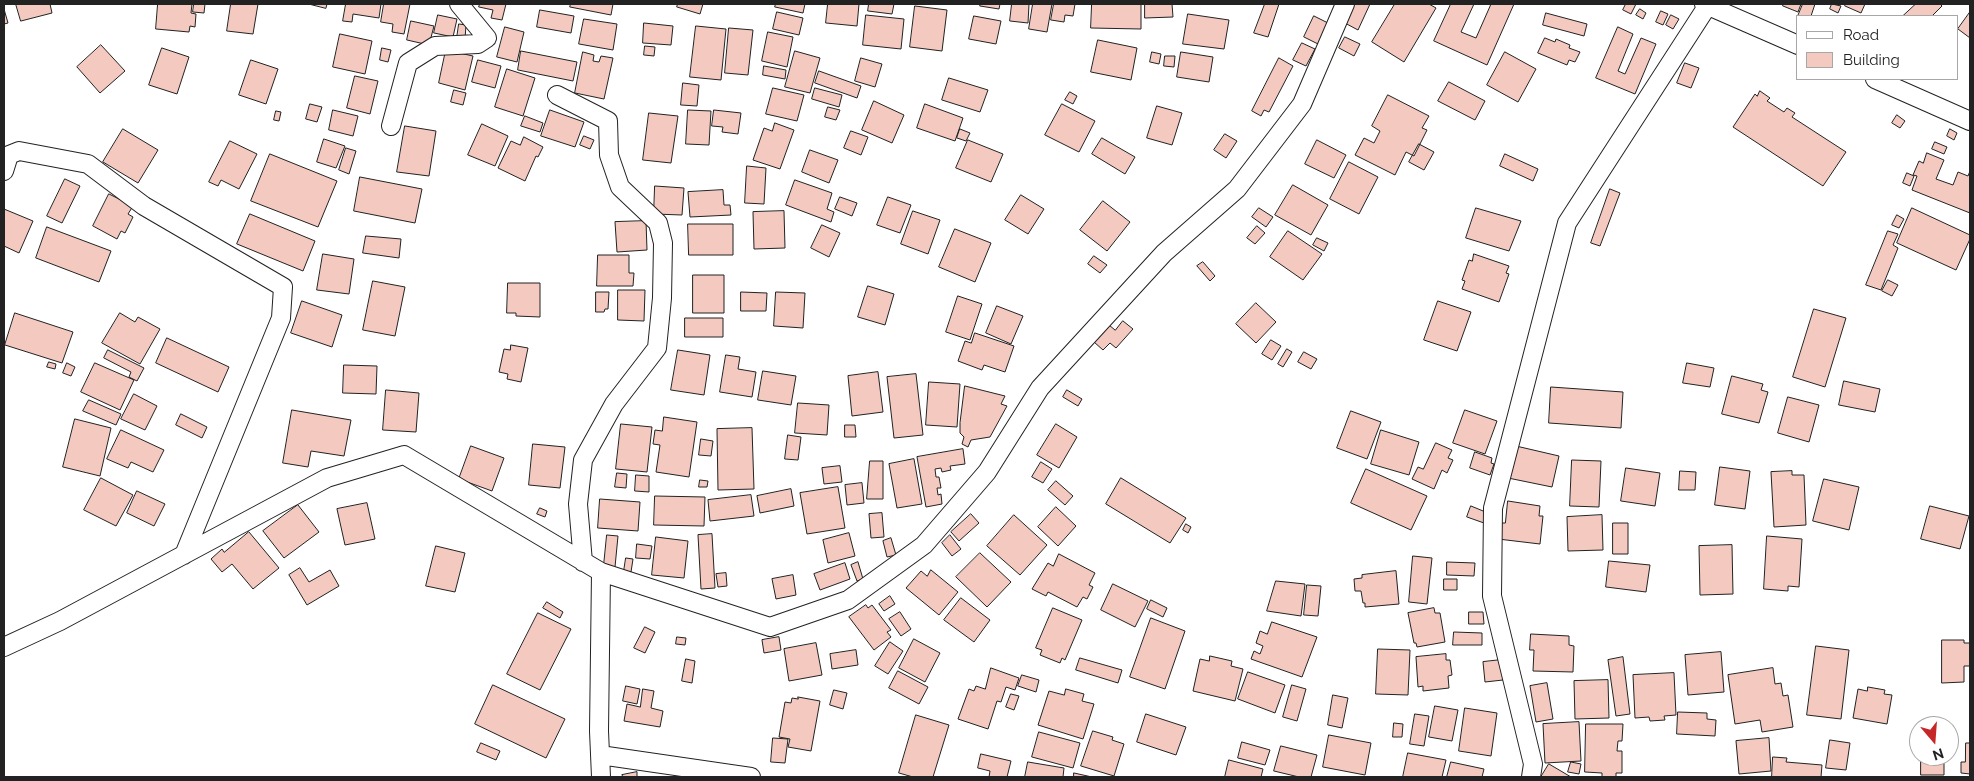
<!DOCTYPE html>
<style>
body{margin:0}
#map{position:relative;width:1974px;height:781px;overflow:hidden;background:#fff;font-family:Raleway,sans-serif}
canvas{display:block}
.frame{position:absolute;inset:0;border:5px solid #222;pointer-events:none}
.legend{position:absolute;left:1796px;top:15px;width:162px;height:65px;box-sizing:border-box;background:#fff;border:1px solid #a7a7a7;margin:0;padding:6px 9px;list-style:none;font-size:15px;color:#222}
.legend li{display:flex;align-items:center;gap:10px;height:25px}
.legend b{width:25px;border:1px solid #a7a7a7}
.north{position:absolute;left:1909px;top:716px;width:50px;height:50px;box-sizing:border-box;background:#fff;border:1px solid #a7a7a7;border-radius:50%;rotate:162deg;font-size:14px;font-weight:700;line-height:20px;text-align:center;color:#222}
.north::after{content:'';display:block;margin:auto;width:18px;height:22px;background:#c62828;clip-path:polygon(50% 0,100% 100%,50% 72%,0 100%)}
</style>
<div id="map">
<canvas width="1974" height="781"></canvas>
<div class="frame"></div>
<ul class="legend">
<li><b style="height:6px;background:#fff"></b>Road</li>
<li><b style="height:14px;background:#f3c9c0"></b>Building</li>
</ul>
<div class="north">N</div>
</div>
<script>
const g = document.querySelector('canvas').getContext('2d');
g.lineJoin = 'round';
function fillPath(path, color) { g.fillStyle = color; g.fill(path, 'evenodd'); }
function stroke(path, color, width, dash) { g.strokeStyle = color; g.lineWidth = width; g.lineCap = dash ? 'butt' : 'round'; g.setLineDash(dash || []); g.stroke(path); }
const building = new Path2D(`
 M16 4H50L52 13 21 21Z
 M158 4H192L191 13 196 14 195 27 190 26 189 32 156 29Z
 M194 4H205L204 13 193 12Z
 M231 4H258L253 34 227 31Z
 M309 4H327L326 8Z
 M346 4H381L379 18 353 14 352 22 343 21Z
 M384 4H410L404 34 392 32 393 24 381 22Z
 M480 4H506L502 20 491 18 493 10 479 7Z
 M571 4H613L611 15 570 7Z
 M678 4H703L700 14 677 7Z
 M776 4H805L803 13 775 7Z
 M828 4H859L857 26 826 23Z
 M869 4H894L892 14 868 11Z
 M981 4H1000L999 9 980 6Z
 M1012 4H1029L1028 23 1010 21Z
 M1033 4H1052L1047 32 1029 29Z
 M1054 4H1075L1073 16 1065 15 1064 22 1051 20Z
 M1092 4H1141V29L1091 28Z
 M1145 4H1172L1173 17 1145 18Z
 M1265 4H1279L1268 37 1254 33Z
 M1354 4H1370L1358 30 1343 22Z
 M1395 4H1429L1436 8 1404 62 1372 42Z
 M1451 4H1474L1461 32 1476 38 1491 4H1514L1487 65 1434 41Z
 M1626 4H1636L1631 14 1623 10Z
 M1783 4H1801L1798 12 1783 6Z
 M1803 4H1815L1811 16H1798Z
 M1832 4 1841 6 1838 13 1830 9Z
 M1846 4H1865L1861 13 1845 6Z
 M1916 4H1940L1942 6 1932 16H1903Z
 M915 6 947 10 942 51 910 47Z
 M4 9 8 23 4 24Z
 M1640 9 1646 13 1643 19 1636 15Z
 M540 10 574 16 571 33 537 27Z
 M1661 11 1668 14 1663 25 1656 22Z
 M777 12 803 18 799 35 773 29Z
 M1970 12V38L1958 29Z
 M1546 13 1587 24 1584 36 1543 25Z
 M1188 14 1229 20 1224 49 1183 44Z
 M438 15 457 19 453 37 434 33Z
 M866 15 904 19 901 49 863 45Z
 M1671 15 1679 19 1673 29 1666 25Z
 M974 16 1001 21 996 44 969 39Z
 M1314 16 1328 23 1318 44 1304 37Z
 M584 19 617 24 613 50 579 44Z
 M411 21 434 26 429 45 407 40Z
 M644 23 673 26 671 45 643 43Z
 M459 24 466 25 465 39 457 38Z
 M696 26 726 29 721 80 690 77Z
 M505 27 524 32 517 62 497 57Z
 M1618 27 1633 34 1618 71 1625 74 1641 38 1656 44 1635 94 1596 78Z
 M729 28 753 30 748 75 725 73Z
 M768 32 793 37 787 67 762 61Z
 M340 34 372 41 365 74 333 67Z
 M1345 37 1360 44 1354 56 1339 48Z
 M1545 38 1555 42 1556 39 1570 45 1569 48 1580 52 1575 62 1569 60 1567 65 1538 53Z
 M1098 40 1137 48 1131 80 1091 72Z
 M1302 43 1315 49 1306 66 1293 60Z
 M101 45 125 71 100 93 77 67Z
 M645 46 655 47 654 56 644 55Z
 M162 48 189 57 177 94 149 85Z
 M382 48 391 50 388 62 380 60Z
 M446 50 473 56 465 90 439 83Z
 M521 51 577 62 573 81 518 70Z
 M795 51 820 58 810 93 785 87Z
 M583 52 594 55 593 61 599 62 601 56 613 58 604 99 575 93Z
 M1152 52 1161 54 1159 64 1150 62Z
 M1181 52 1213 57 1209 82 1177 77Z
 M1505 52 1536 69 1518 102 1487 85Z
 M1165 56H1175L1174 67 1164 66Z
 M861 58 882 64 875 87 855 81Z
 M1279 58 1293 66 1269 112 1264 110 1261 116 1252 111Z
 M251 60 278 69 266 104 239 95Z
 M478 60 501 66 495 88 472 82Z
 M1685 63 1699 68 1691 88 1677 83Z
 M764 66 786 70 785 79 763 75Z
 M507 69 535 78 523 116 495 107Z
 M819 71 861 86 857 98 815 83Z
 M355 76 378 81 370 114 347 108Z
 M949 78 988 90 980 112 942 100Z
 M1449 82 1485 101 1475 120 1438 101Z
 M683 83 699 85 697 106 681 105Z
 M773 88 804 95 797 121 766 114Z
 M815 88 842 95 839 107 812 99Z
 M454 90 466 93 463 105 451 102Z
 M1760 91 1770 98 1767 101 1784 112 1787 108 1795 113 1792 117 1846 152 1823 186 1733 127 1755 94 1757 96Z
 M1070 92 1077 96 1073 104 1065 100Z
 M1388 95 1429 116 1422 128 1427 130 1414 156 1406 152 1395 175 1355 155 1364 138 1374 143 1380 131 1372 126Z
 M874 101 904 115 892 143 862 130Z
 M310 104 322 107 317 122 306 119Z
 M925 104 963 118 955 141 917 128Z
 M1062 104 1095 121 1079 152 1045 135Z
 M1157 106 1182 113 1172 145 1147 138Z
 M828 107 840 110 836 120 825 117Z
 M333 110 358 116 353 136 329 130Z
 M550 110 584 122 575 147 541 136Z
 M688 110 711 111 709 145 686 144Z
 M714 110 741 113 738 134 722 132 723 127 712 126Z
 M276 111 281 112 279 121 274 120Z
 M649 113 678 116 671 163 643 160Z
 M1897 115 1905 121 1900 128 1892 123Z
 M525 116 543 123 540 132 521 126Z
 M775 123 794 130 780 169 753 160 764 128 772 131Z
 M482 124 508 136 495 166 468 155Z
 M405 126 436 131 429 176 397 172Z
 M123 129 158 150 138 183 103 162Z
 M960 129 970 133 966 141 957 138Z
 M1950 129 1957 133 1954 140 1947 136Z
 M851 131 868 137 861 155 844 148Z
 M1225 134 1237 141 1226 158 1214 150Z
 M584 136 594 140 590 149 580 145Z
 M524 137 543 147 538 157 536 156 525 181 498 168 511 141 520 145Z
 M1102 138 1135 157 1125 174 1092 154Z
 M324 139 345 146 336 168 317 162Z
 M968 140 1003 154 991 182 956 168Z
 M1317 140 1346 155 1334 178 1305 164Z
 M230 141 257 154 239 189 221 180 218 186 209 182Z
 M1935 142 1947 147 1944 154 1932 149Z
 M1419 144 1434 152 1424 170 1409 162Z
 M346 148 356 151 349 174 339 170Z
 M810 150 838 160 829 183 802 172Z
 M1927 153 1944 160 1936 179 1953 185 1958 172 1968 176 1970 171V213L1912 190 1917 176 1913 175 1919 161 1923 163Z
 M270 154 337 181 318 227 251 201Z
 M1505 154 1538 169 1533 181 1500 166Z
 M1349 162 1378 177 1359 214 1330 199Z
 M747 166 766 168 764 204 745 203Z
 M1907 173 1914 176 1910 186 1903 183Z
 M360 177 422 189 415 223 354 211Z
 M65 179 80 186 62 223 47 216Z
 M795 180 832 193 827 209 834 212 831 222 786 205Z
 M1293 185 1328 205 1311 235 1275 215Z
 M655 186 684 188 682 215 654 214Z
 M1610 189 1620 193 1600 246 1591 243Z
 M723 190 724 205H730L731 215 690 217 688 192Z
 M109 194 133 206 128 214 133 217 125 233 121 231 117 239 93 226Z
 M1021 195 1044 209 1028 234 1005 220Z
 M840 197 857 203 852 216 835 209Z
 M888 197 911 205 900 233 877 225Z
 M1103 201 1130 222 1107 251 1080 230Z
 M1259 208 1273 217 1266 227 1252 217Z
 M1476 208 1521 221 1509 251 1466 238Z
 M1912 208 1970 235V239L1956 270 1897 243Z
 M4 209 33 221 19 253 4 246Z
 M784 211 785 248 754 249 753 212Z
 M913 211 940 220 928 254 901 244Z
 M250 214 315 241 303 271 237 244Z
 M1897 215 1904 219 1899 228 1892 225Z
 M646 221 647 250 617 252 615 222Z
 M688 224H733V255H689Z
 M822 225 840 233 829 257 811 248Z
 M1257 226 1265 233 1255 244 1247 238Z
 M47 227 111 251 99 282 36 258Z
 M955 229 991 243 975 282 939 267Z
 M1288 231 1322 254 1303 280 1270 257Z
 M1888 231 1898 234 1893 245 1898 248 1881 290 1866 285Z
 M366 236 401 239 399 258 363 253Z
 M1317 238 1328 243 1324 251 1313 245Z
 M323 254 354 259 349 294 317 290Z
 M1474 254 1509 266 1506 273 1509 274 1499 302 1462 289 1465 281 1462 280 1469 260 1472 261Z
 M598 255H629V273H634L633 286H597Z
 M1094 256 1107 265 1100 273 1088 264Z
 M1203 262 1215 276 1210 281 1197 266Z
 M693 275H724V313H693Z
 M1888 280 1898 285 1892 296 1882 291Z
 M373 281 405 287 395 336 363 330Z
 M508 283H540V317L516 316V313H507Z
 M868 286 894 294 885 325 858 317Z
 M618 290H645L644 321 618 320Z
 M596 292H609L608 309H605L604 312H596Z
 M741 292 767 293 766 311H741Z
 M776 292 805 293 803 328 774 326Z
 M958 296 982 304 970 340 946 332Z
 M302 301 342 315 332 347 291 333Z
 M1438 301 1471 312 1457 351 1424 340Z
 M1256 303 1276 322 1256 343 1236 324Z
 M997 306 1023 316 1011 344 986 333Z
 M1814 309 1846 318 1825 387 1793 377Z
 M15 313 73 332 62 363 5 345Z
 M120 313 135 322 138 317 160 329 140 364 102 343Z
 M685 318H723V337H685Z
 M1123 321 1133 329 1116 348 1110 343 1103 350 1094 342 1109 325 1115 330Z
 M975 333 1014 346 1005 372 984 365 982 370 958 361 965 341 971 343Z
 M167 338 229 367 218 392 156 363Z
 M1271 340 1281 346 1272 360 1262 354Z
 M511 345 528 348 521 382 507 379 508 374 499 372 504 349 510 350Z
 M1287 349 1292 352 1283 367 1278 364Z
 M108 350 144 368 137 381 129 377 131 372 104 358Z
 M678 350 710 355 704 395 671 390Z
 M1304 352 1317 359 1311 369 1298 362Z
 M726 355 740 357 738 369 756 372 752 397 720 392Z
 M49 362 56 364 55 369 47 367Z
 M67 363 75 367 71 376 63 373Z
 M95 363 134 380 120 410 81 392Z
 M1687 363 1714 368 1710 387 1683 383Z
 M344 365 377 366 376 394 343 393Z
 M763 371 796 376 791 405 758 400Z
 M878 372 883 412 852 416 848 376Z
 M916 374 923 435 894 438 887 377Z
 M1732 376 1763 384 1761 390 1768 392 1759 423 1722 414Z
 M1844 381 1880 389 1875 412 1839 405Z
 M929 382 960 384 957 427 926 425Z
 M965 386 1005 396 1001 404 1007 406 990 437 971 440 968 447 962 444 964 437 960 433V423Z
 M1551 387 1623 392 1621 428 1549 423Z
 M386 390 419 393 416 432 383 430Z
 M1067 390 1082 399 1078 406 1063 397Z
 M134 394 157 406 145 430 121 419Z
 M1788 397 1819 405 1809 442 1778 433Z
 M89 400 121 414 116 425 83 411Z
 M798 403 829 405 827 435 795 433Z
 M292 410 351 420 344 456 311 451 308 467 283 463Z
 M1465 410 1497 421 1485 454 1453 443Z
 M1351 411 1381 422 1367 459 1337 448Z
 M181 414 207 427 202 438 176 425Z
 M664 417 697 422 689 477 656 472 660 445 653 444 655 430 662 431Z
 M75 419 111 428 100 476 63 467Z
 M621 424 652 427 647 472 616 469Z
 M1056 424 1077 437 1059 468 1037 455Z
 M845 425H855L856 437H845Z
 M752 428 754 489 718 490 717 429Z
 M121 430 164 450 153 472 131 462 128 468 107 459Z
 M1381 430 1419 442 1409 475 1371 464Z
 M788 435 801 437 798 460 785 459Z
 M701 439 713 441 711 456 699 455Z
 M1436 443 1452 450 1448 458 1453 460 1447 473 1442 470 1434 489 1412 479 1418 467 1423 469Z
 M533 444 565 447 560 488 529 485Z
 M471 446 504 458 492 491 459 479Z
 M1516 446 1559 456 1552 487 1508 478Z
 M963 449 965 464 950 466 951 470 942 472 941 468 935 469 936 477H939L941 488H937L938 495 941 494 942 504 926 507 917 457Z
 M1475 452 1492 458 1491 463 1494 464 1490 475 1470 468Z
 M914 459 922 504 897 508 889 464Z
 M1572 460 1601 461 1599 507 1570 506Z
 M870 461H883V499H867Z
 M1041 462 1052 469 1043 483 1032 477Z
 M840 466 842 482 824 484 822 468Z
 M1720 467 1750 471 1745 509 1715 505Z
 M1626 468 1660 473 1655 506 1621 501Z
 M1366 469 1427 496 1411 530 1351 503Z
 M1680 471 1696 472 1695 490H1679Z
 M1792 471V475H1804L1806 525 1774 527 1771 472Z
 M617 473 627 474 626 488 615 487Z
 M636 475 649 476V492L635 491Z
 M101 478 133 495 116 526 84 510Z
 M1121 478 1186 518 1170 543 1106 504Z
 M1824 479 1859 487 1849 530 1813 521Z
 M700 480 708 481 707 487H699Z
 M1056 481 1073 496 1065 505 1048 490Z
 M862 483 864 503 847 505 845 485Z
 M838 487 845 528 807 534 800 493Z
 M791 489 794 506 760 513 757 496Z
 M137 491 165 504 154 526 127 513Z
 M751 495 754 516 710 521 708 500Z
 M655 496 705 497 704 526 654 525Z
 M600 499 640 502 638 531 598 528Z
 M1508 501 1540 506 1539 516H1543L1540 544 1498 539 1501 523H1505Z
 M367 503 375 539 345 545 337 509Z
 M298 505 319 532 284 558 263 531Z
 M1471 506 1488 513 1484 523 1467 517Z
 M1930 506 1969 516 1960 549 1921 539Z
 M1056 507 1076 526 1058 546 1038 527Z
 M540 508 547 511 545 517 537 514Z
 M882 513 884 537 871 538 869 514Z
 M971 514 979 523 959 541 951 532Z
 M1014 515 1047 545 1020 575 987 546Z
 M1602 515 1603 550 1568 551 1567 517Z
 M1613 523H1628V554H1613Z
 M1186 524 1191 527 1188 533 1183 530Z
 M249 532 279 568 253 589 232 564 222 572 211 559 222 549 224 552Z
 M849 533 855 556 828 563 823 540Z
 M712 534 715 588 701 589 698 535Z
 M607 535 618 536 615 567 604 565Z
 M950 535 961 549 952 556 942 543Z
 M1767 536 1802 539 1799 587 1788 586V591L1764 589Z
 M656 537 688 541 684 578 652 575Z
 M891 538 896 555 887 557 883 541Z
 M637 544 652 546 650 559 636 558Z
 M1732 545 1733 594 1700 595 1699 546Z
 M436 546 465 553 455 592 426 586Z
 M980 553 1011 582 987 607 956 577Z
 M1059 554 1095 573 1089 585 1093 587 1087 599 1083 597 1077 607 1048 592 1046 596 1032 589 1048 563 1053 566Z
 M1413 556 1432 558 1427 604 1409 602Z
 M626 558 633 559 631 572 624 571Z
 M1609 561 1650 565 1646 592 1606 587Z
 M858 562 863 579 857 581 851 565Z
 M1447 562 1475 563 1474 576 1447 575Z
 M845 563 850 579 820 590 814 574Z
 M300 568 309 582 330 570 339 586 307 605 289 575Z
 M931 570 958 592 939 615 906 588 921 571 927 576Z
 M1396 571 1399 604 1365 607V603H1363L1361 591H1355L1354 579 1362 578V575Z
 M726 573 727 586 718 587 716 574Z
 M793 575 796 595 776 599 772 579Z
 M1444 579H1457V590H1444Z
 M1276 581 1305 584 1301 616 1267 611Z
 M1113 584 1148 601 1135 627 1101 610Z
 M1307 585 1321 586 1318 616 1304 615Z
 M890 596 895 604 884 611 879 604Z
 M961 598 990 620 974 642 944 620Z
 M1151 600 1167 608 1163 617 1147 609Z
 M547 602 563 612 560 618 543 608Z
 M866 605 868 608 872 605 891 630 887 632 891 637 874 650 849 617Z
 M1053 608 1082 620 1065 660 1062 658 1060 663 1040 655 1042 650 1036 648Z
 M1434 608 1435 613H1440L1445 642 1417 647 1416 643H1414L1408 613Z
 M900 612 911 629 901 636 889 619Z
 M1469 612H1483L1484 624H1469Z
 M538 613 571 629 540 690 507 674Z
 M1151 618 1185 631 1165 689 1130 677Z
 M1272 622 1317 637 1302 677 1251 659 1254 651 1260 654 1263 646 1256 643 1260 631 1267 634Z
 M645 627 655 632 645 653 634 648Z
 M1454 632 1482 633V645H1453Z
 M1531 634 1569 636V645L1574 646 1573 672 1533 671 1534 650H1530Z
 M677 637 686 638 685 645 676 644Z
 M779 637 781 650 764 653 762 640Z
 M914 639 940 653 925 682 899 668Z
 M1942 640H1964V643H1970V666H1964V682L1942 683Z
 M890 642 903 651 888 674 875 666Z
 M816 643 822 675 789 681 784 649Z
 M1816 646 1849 650 1841 719 1807 715Z
 M1378 649 1410 650 1408 695 1376 694Z
 M856 650 858 665 832 669 830 654Z
 M1721 652 1724 692 1688 695 1685 655Z
 M1446 654V660H1450L1452 675 1448 676 1449 688 1423 691V686L1418 687 1416 657Z
 M1210 656 1232 661 1231 666 1243 669 1235 701 1193 691 1200 659 1209 661Z
 M1623 657 1630 714 1616 716 1608 660Z
 M1080 658 1122 670 1118 683 1076 670Z
 M686 659 695 661 692 683 682 681Z
 M1501 660 1503 680 1485 682 1483 662Z
 M991 668 1019 678 1015 690 1006 687 1001 702 997 701 988 729 958 719 969 689 974 691 976 686 985 689Z
 M1773 668 1775 684 1781 683 1783 696 1788 695 1793 727 1762 732 1760 720 1735 724 1728 675Z
 M898 671 928 687 919 704 889 688Z
 M1248 672 1285 685 1275 713 1238 699Z
 M1674 673 1676 715 1664 716 1665 720 1650 721 1649 717 1635 718 1633 675Z
 M1022 675 1039 680 1036 692 1018 686Z
 M1608 680 1609 718 1575 719 1574 681Z
 M1547 683 1553 719 1536 722 1530 686Z
 M493 685 565 719 546 758 475 724Z
 M1292 685 1306 689 1297 721 1283 717Z
 M626 686 640 689 637 704 623 701Z
 M1868 687 1885 690 1884 694 1892 695 1887 724 1853 718 1858 689 1867 691Z
 M643 689 654 691 651 708 663 711 660 727 624 721 627 704 640 707Z
 M1066 689 1084 694 1082 701 1094 704 1083 739 1038 725 1049 691 1064 695Z
 M834 690 847 693 843 709 830 705Z
 M1011 694 1019 696 1014 710 1006 707Z
 M1333 695 1348 698 1342 728 1328 725Z
 M798 697 820 701 811 751 788 747 790 739 779 737 785 702 791 703 792 698 798 699Z
 M1435 706 1458 710 1452 741 1429 737Z
 M1465 708 1497 713 1491 756 1459 751Z
 M1678 712 1707 713V719L1716 720 1715 736 1677 734Z
 M1146 714 1186 727 1176 755 1137 742Z
 M1415 714 1429 716 1424 746 1410 744Z
 M916 715 949 725 933 777H913L899 773Z
 M1579 722 1581 761 1545 763 1543 724Z
 M1394 723 1403 724 1402 737H1393Z
 M1586 724H1623L1622 741H1618L1617 751H1622V773H1616V777H1602V773L1585 772Z
 M1093 731 1113 737 1112 740 1124 744 1114 776 1081 766Z
 M1039 732 1080 743 1073 768 1032 757Z
 M1329 735 1371 743 1365 775 1323 767Z
 M773 738 788 739 785 763 771 762Z
 M1769 738 1771 771 1739 774 1736 741Z
 M1830 740 1850 743 1846 770 1826 768Z
 M1242 742 1270 750 1265 765 1238 758Z
 M481 743 500 751 496 760 477 752Z
 M1966 743H1970V774L1961 773V762H1965Z
 M1281 746 1317 755 1311 777H1299L1274 771Z
 M1408 753 1446 760 1442 777H1403Z
 M981 754 1011 761 1007 777H989L990 771 978 768Z
 M1921 756H1944V775H1921Z
 M1773 757 1787 758 1786 762 1822 765 1821 777H1772Z
 M1229 760 1263 769 1261 777H1225Z
 M1028 762 1064 768 1063 777H1025Z
 M1451 762 1484 769 1482 777H1447Z
 M1571 762 1581 764 1579 774 1568 772Z
 M1549 764 1571 777H1541Z
 M637 772V777H623L622 775Z
 M1074 773 1092 777H1074Z`);
fillPath(building, '#f3c9c0');
stroke(building, '#222', 1);
const street = new Path2D(`
 M1704 4 1798 45
 M1875 79 1970 121
 M557 95 608 121 609 155 620 187 658 223 663 243 662 298 657 348 614 404 583 460 578 504 583 562
 M391 126 408 63 435 46 478 44 487 38 459 4
 M4 171 9 155 19 151 88 164 144 206 283 287 281 318 184 555
 M4 647 60 621 327 478 404 455 601 572 770 627 848 600 924 545 987 472 1040 388 1164 253 1237 189 1302 104 1345 4
 M600 755 751 777
 M601 777 599 731 601 572
 M1531 777 1533 764 1492 596 1493 508 1567 223 1708 5`);
stroke(street, '#222', 20);
stroke(street, '#fff', 18);
</script>
